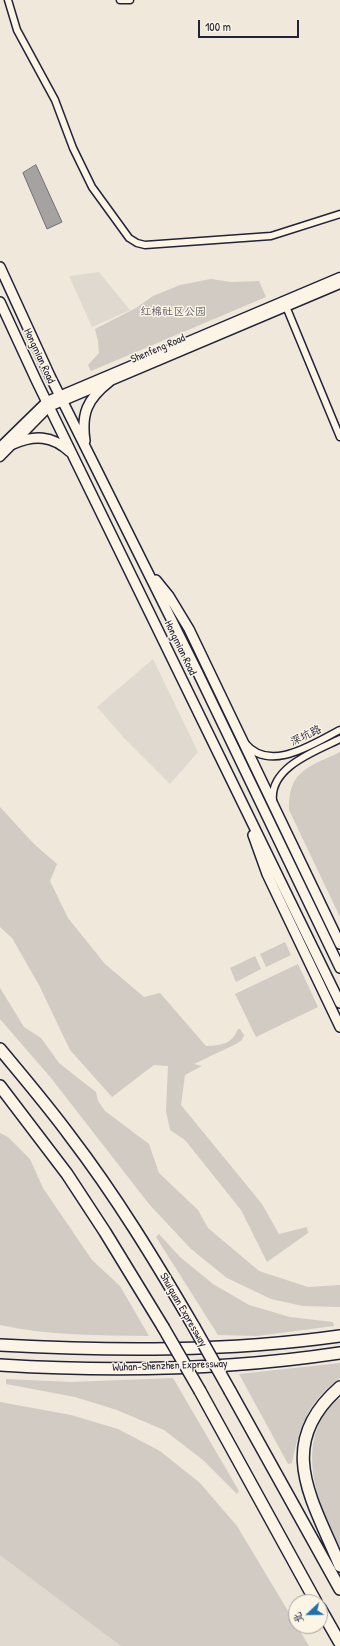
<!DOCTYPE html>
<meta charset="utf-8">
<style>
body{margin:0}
#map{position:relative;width:340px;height:1646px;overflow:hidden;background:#efe8db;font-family:"Patrick Hand","LXGW WenKai TC",sans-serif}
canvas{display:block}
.north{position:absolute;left:288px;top:1594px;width:40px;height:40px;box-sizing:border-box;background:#fcf5e5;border:1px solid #a5a1a1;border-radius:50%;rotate:248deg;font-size:11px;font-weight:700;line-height:16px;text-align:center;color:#22223b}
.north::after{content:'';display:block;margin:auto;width:14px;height:18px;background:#1f6fb2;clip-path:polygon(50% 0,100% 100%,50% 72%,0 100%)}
.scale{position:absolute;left:198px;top:20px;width:101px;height:18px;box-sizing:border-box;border:2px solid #22223b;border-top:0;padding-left:5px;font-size:12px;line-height:14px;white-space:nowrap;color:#22223b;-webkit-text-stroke:3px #fcf5e5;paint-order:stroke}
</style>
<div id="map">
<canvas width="340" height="1646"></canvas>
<div class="north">北</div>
<div class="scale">100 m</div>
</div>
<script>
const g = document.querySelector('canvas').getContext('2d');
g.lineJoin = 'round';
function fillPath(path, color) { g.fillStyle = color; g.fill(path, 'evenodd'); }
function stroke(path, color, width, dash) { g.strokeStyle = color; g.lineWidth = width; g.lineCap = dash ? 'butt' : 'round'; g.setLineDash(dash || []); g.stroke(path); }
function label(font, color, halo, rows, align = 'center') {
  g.font = font + ' "Patrick Hand","LXGW WenKai TC",sans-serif'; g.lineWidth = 3; g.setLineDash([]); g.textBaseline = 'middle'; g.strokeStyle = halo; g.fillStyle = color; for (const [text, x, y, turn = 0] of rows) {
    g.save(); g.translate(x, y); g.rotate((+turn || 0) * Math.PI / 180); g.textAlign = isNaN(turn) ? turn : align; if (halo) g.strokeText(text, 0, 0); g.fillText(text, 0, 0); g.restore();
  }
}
fillPath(new Path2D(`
 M99 272 130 310 92 327 69 276Z
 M153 659 198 752 170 784 125 739 97 707Z
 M0 1550 129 1646H0Z`), '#e0d9cf');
fillPath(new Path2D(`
 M211 279 231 282 259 281 266 297 91 371 88 365 99 353 98 341 95 329 136 308 153 296 180 285Z
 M340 752V917L289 810C288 770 309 767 340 752Z
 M0 807 34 844 57 864 50 881 68 918 105 964 144 997 160 993 206 1046C222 1045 231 1045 238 1029H240L244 1035 242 1040 236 1044 194 1064 202 1066 185 1075 181 1105 262 1204 279 1234 307 1227 308 1233 267 1262 241 1210 185 1140 170 1130 166 1111 168 1066 154 1065 112 1097 70 1050 39 985 12 938 0 927Z
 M285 942 291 955 266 967 260 954Z
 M255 956 261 969 236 982 230 968Z
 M298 964 318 1007 256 1037 235 994Z
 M0 988 24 1027 41 1038 59 1063 96 1092 98 1101 105 1111 149 1144 159 1173 198 1210 208 1228 259 1271 308 1287 340 1285V1307L303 1306 271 1299 227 1278 191 1249 149 1204 51 1078 0 1019Z
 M0 1133 8 1137 30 1159 43 1188 92 1260 120 1286 149 1336C99 1335 49 1336 0 1325Z
 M159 1234 180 1257 213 1284 249 1305 290 1317 333 1322 334 1326 257 1336 218 1335 156 1237Z
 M340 1363V1378C307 1403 300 1425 292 1463L288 1464 239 1374Z
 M173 1378 239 1491 237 1494 203 1460 164 1430 117 1410 75 1397 6 1384V1379L71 1382Z
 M340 1398V1550C320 1509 295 1449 329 1408 332 1404 336 1401 340 1398Z
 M0 1402 71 1415 118 1429 160 1451 200 1483 237 1526 309 1646H121L0 1555Z`), '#d1cbc3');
const water = new Path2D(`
 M36 165 62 222 47 229 23 173Z`);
fillPath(water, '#a6a2a2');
stroke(water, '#716f79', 1);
const street = new Path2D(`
 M8 0 17 30 55 100 73 148 92 187 129 238 137 243 145 245 271 236 340 214
 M120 0H130
 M285 304 340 437
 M245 743C270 774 314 743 340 730
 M273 801C269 767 316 751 340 739`);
const secondary = new Path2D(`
 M0 447 47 401 340 277
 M0 457 49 407 340 284`);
const primary = new Path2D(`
 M0 267 50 376 198 673 340 968
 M0 302 37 382 340 1003
 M85 441C81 414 87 399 109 382
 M13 444C34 435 52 435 70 452
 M156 580 169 596 189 629 340 944
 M253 835 267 874 340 1027`);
const highway = new Path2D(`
 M0 1049C24 1078 48 1106 70 1136 116 1196 156 1262 194 1327
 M0 1086 67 1174 105 1232 163 1327
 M0 1345C113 1351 227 1352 340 1336
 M0 1365C113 1372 228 1370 340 1353
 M340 1387C273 1445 313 1500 340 1566
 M200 1391 316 1602
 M230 1391 340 1589
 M320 1608 340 1643`);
stroke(street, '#22223b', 9);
stroke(secondary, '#22223b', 11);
stroke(primary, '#22223b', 12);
stroke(highway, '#22223b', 14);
stroke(street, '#fcf5e5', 6);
stroke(secondary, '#fcf5e5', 8);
stroke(primary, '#fcf5e5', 9);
stroke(highway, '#fcf5e5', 11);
const highwayBridge = new Path2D(`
 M163 1327 200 1391
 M194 1327 230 1391`);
stroke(highwayBridge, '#22223b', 14, []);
stroke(highwayBridge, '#fcf5e5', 11);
label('11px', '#575564', '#fcf5e5', [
 ["红棉社区公园",173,312]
]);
label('11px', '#22223b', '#fcf5e5', [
 ["Shenfeng Road",158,349,-23],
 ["Hongmian Road",39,356,65],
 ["Hongmian Road",180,648,64],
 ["深坑路",306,736,-26],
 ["Shuiguan Expressway",183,1310,60],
 ["Wuhan-Shenzhen Expressway",170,1366,-2]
]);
</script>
